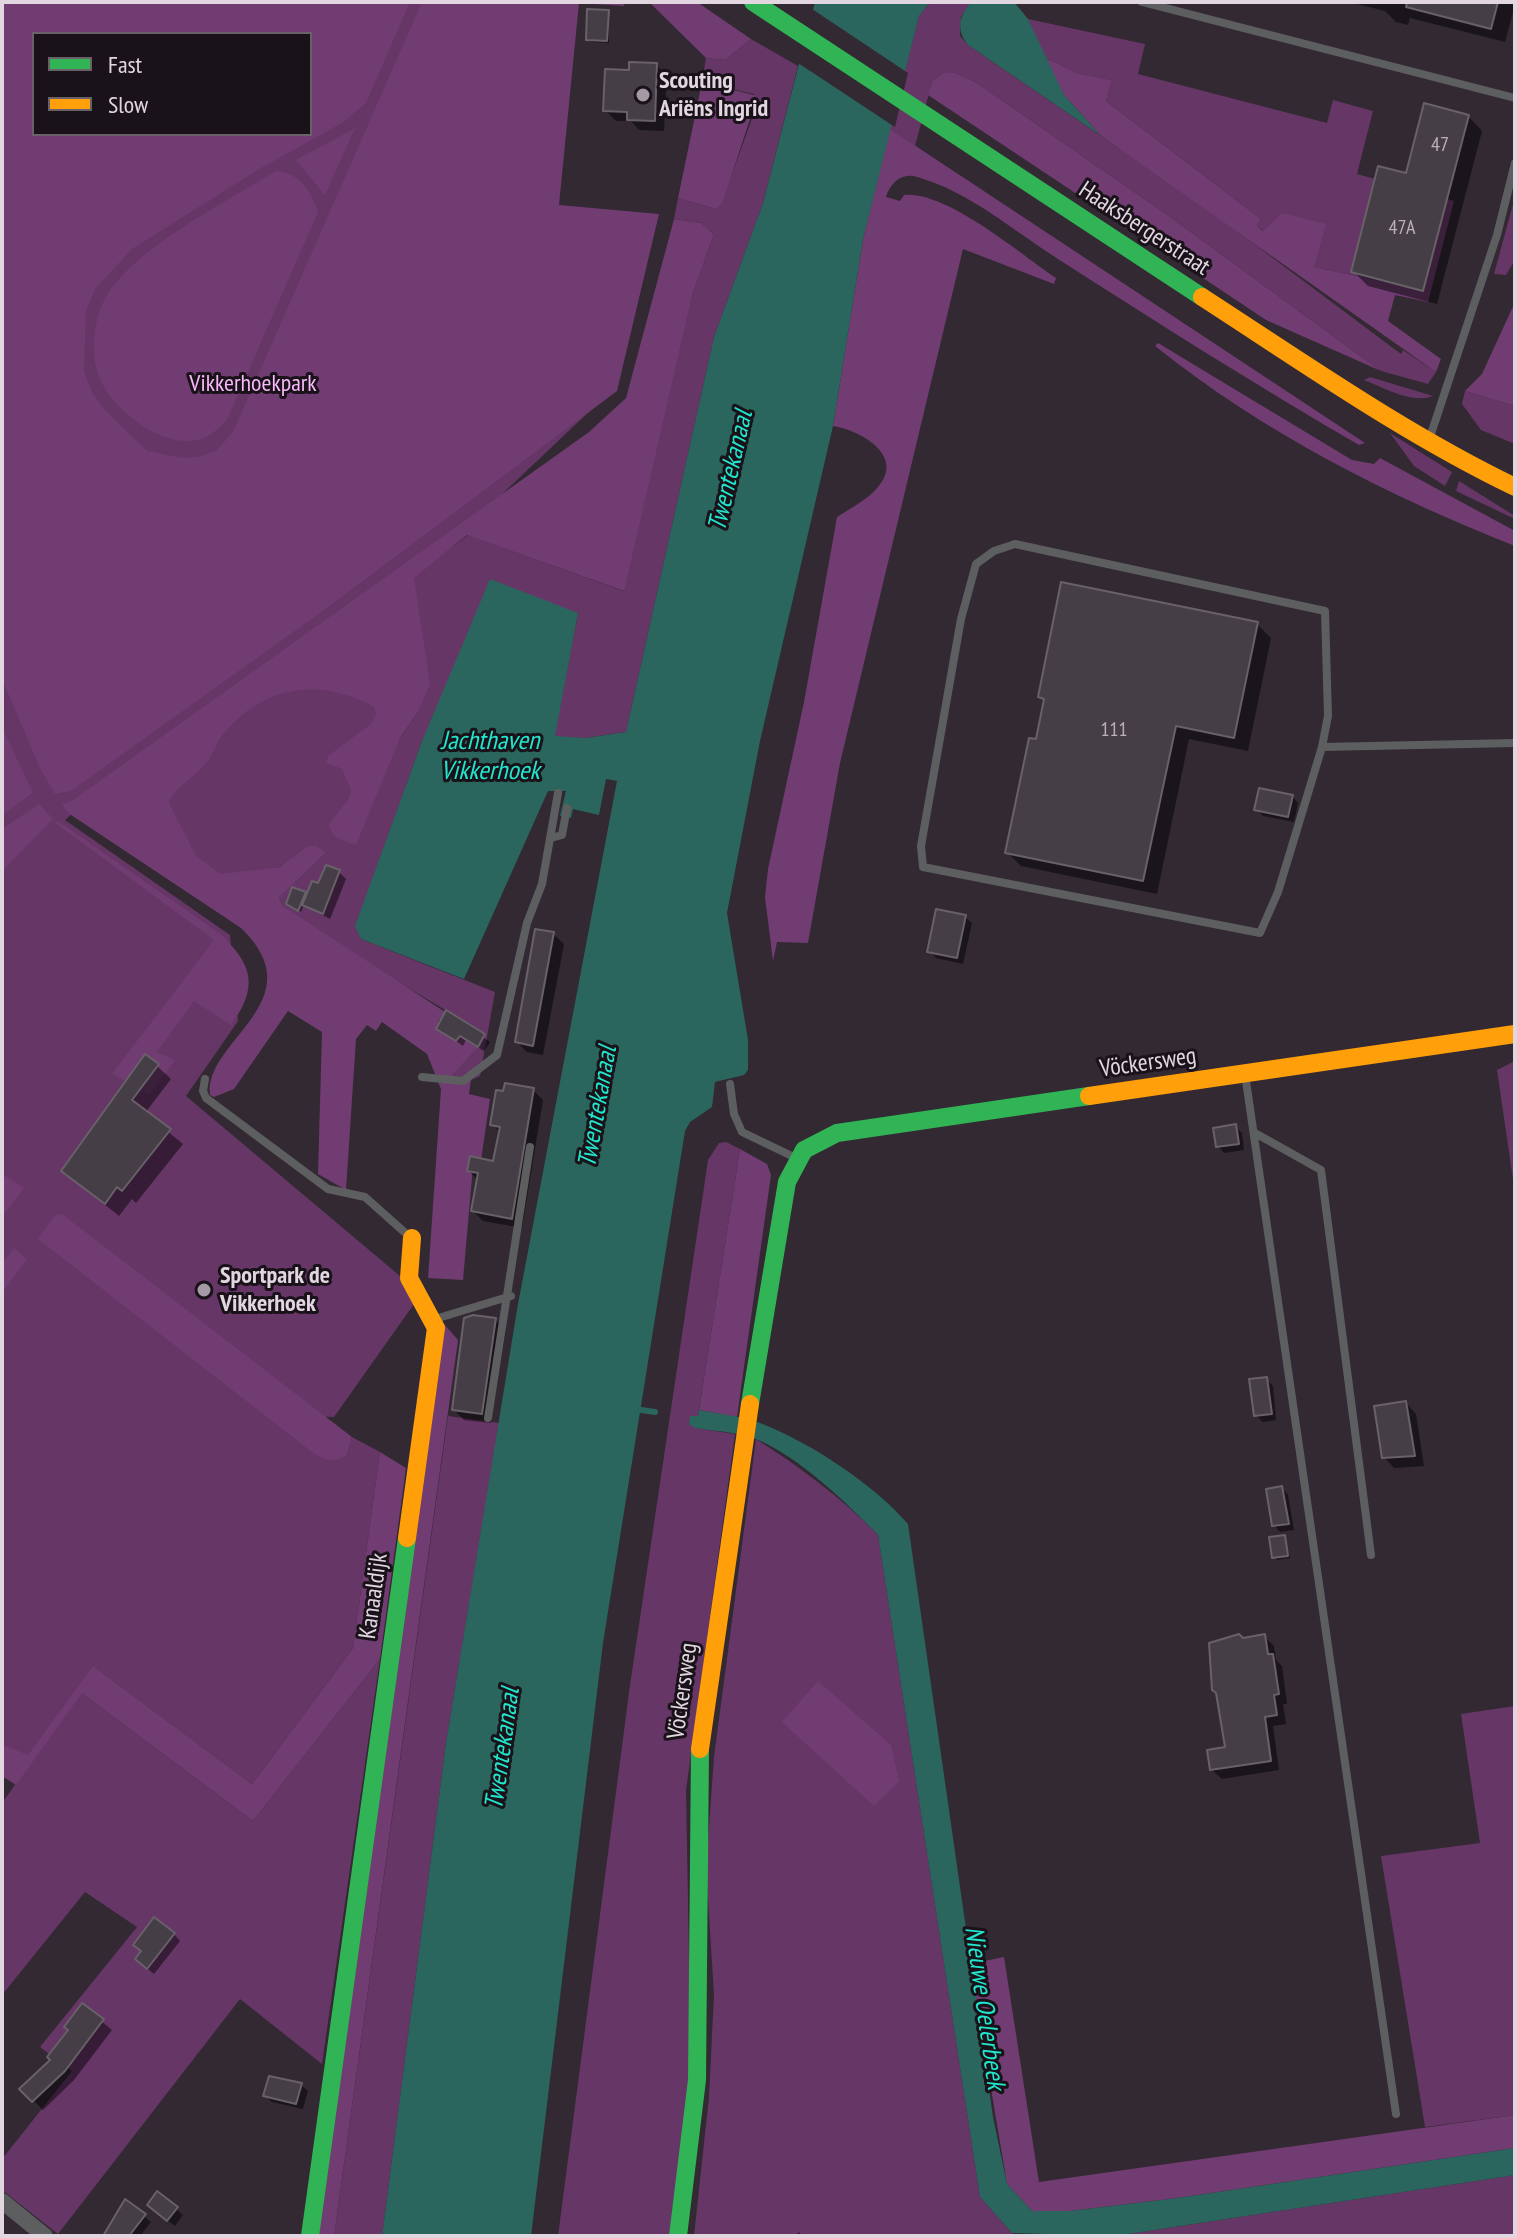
<!DOCTYPE html>
<meta charset="utf-8">
<style>
body{margin:0}
#map{position:relative;width:1517px;height:2238px;overflow:hidden;background:#322932;font-family:"PT Sans Narrow",sans-serif}
canvas{display:block}
.frame{position:absolute;inset:0;border:4px solid #e2d6e1;pointer-events:none}
.legend{position:absolute;left:32px;top:32px;width:280px;height:104px;box-sizing:border-box;background:#191219;border:2px solid #696069;margin:0;padding:10px 14px;list-style:none;font-size:24px;color:#e2d6e1}
.legend li{display:flex;align-items:center;gap:16px;height:40px}
.legend b{width:40px;border:2px solid #696069}
</style>
<div id="map">
<canvas width="1517" height="2238"></canvas>
<div class="frame"></div>
<ul class="legend">
<li><b style="height:10px;background:#30b455"></b>Fast</li>
<li><b style="height:10px;background:#ff9f0a"></b>Slow</li>
</ul>
</div>
<script>
const g = document.querySelector('canvas').getContext('2d');
g.lineJoin = 'round';
function fillPath(path, color) { g.fillStyle = color; g.fill(path, 'evenodd'); }
function stroke(path, color, width, dash) { g.strokeStyle = color; g.lineWidth = width; g.lineCap = dash ? 'butt' : 'round'; g.setLineDash(dash || []); g.stroke(path); }
function label(font, color, halo, rows, align = 'center') {
  g.font = font + ' "PT Sans Narrow",sans-serif'; g.lineWidth = 6; g.setLineDash([]); g.textBaseline = 'middle'; g.strokeStyle = halo; g.fillStyle = color; for (const [text, x, y, turn = 0] of rows) {
    g.save(); g.translate(x, y); g.rotate((+turn || 0) * Math.PI / 180); g.textAlign = isNaN(turn) ? turn : align; if (halo) g.strokeText(text, 0, 0); g.fillText(text, 0, 0); g.restore();
  }
}
fillPath(new Path2D(`
 M2 2H576L556 209 613 389 422 570 468 535 623 591 693 293 714 234 701 223 674 219 678 198 716 209 721 204 754 113V94L702 82 706 58 725 60 751 39 798 66 763 203 714 337 626 732 586 738 554 737 578 613 422 741 356 925 361 939 495 992 480 1076 471 1080 450 1076 485 1034 337 945 283 906 279 898 326 853 275 868 233 898 94 794 65 820 230 935 238 1021 186 1096 400 1276 414 1304 334 1417 284 1415 347 1455 352 1437 380 1452 353 1648 252 1784 94 1667 28 1756 2 1744ZM34 34H310V134H34ZM418 712 345 819 392 713Z
 M930 2H971L961 17 960 36 968 45 1205 207 1401 354 1403 350 1436 372 1428 384 1381 371 1166 214 977 83 956 73 932 82 915 146 890 129 919 16Z
 M1028 19 1145 44 1138 74 1327 123 1333 100 1373 111 1357 174 1441 197 1385 282 1314 267 1282 214 1264 231 1257 226 1261 219 1106 101 1110 80 1080 74 1043 57Z
 M1515 197V260L1506 275 1494 274Z
 M1370 377 1433 396C1412 404 1384 388 1364 380Z
 M1465 391 1515 406V444L1481 430 1462 404Z
 M1390 433 1452 472 1445 486 1414 466Z
 M1459 481 1515 516V519L1456 491Z
 M1515 1061V1193L1497 1070Z
 M726 1142 740 1149 698 1416H691L689 1423 696 1428 735 1434 686 1790 691 2071 670 2236H558L630 1685 708 1160 719 1143Z
 M448 1416 499 1423 446 1743 382 2236H334Z
 M756 1439C800 1467 842 1498 878 1535L980 2197 1012 2233 1020 2236H803L799 2232 795 2236H694L709 2097 714 1994 706 1868 714 1757Z
 M380 1659 322 2064 240 1999 58 2234 2 2190V2159L72 2071 40 2047 137 1927 85 1892 2 1995V1803L81 1692 253 1821Z
 M1515 1706V2115L1425 2127 1381 1856 1480 1843 1461 1714Z
 M1515 2175V2236H1115Z`), '#663667');
fillPath(new Path2D(`
 M2 2H410L366 103 342 123 261 168 132 249 95 289 86 311 84 372 93 394 105 410 147 451 182 458 199 457 217 450 233 432 422 2H621L625 6 579 3 559 205 659 214 617 391 320 613 71 791 55 794 40 768 2 679ZM34 34H310V134H34Z
 M649 2H697L751 39 725 60 706 58Z
 M1043 57 1080 74 1111 80 1106 101 1261 219 1257 226 1263 231 1282 213 1326 224 1314 267 1385 282 1393 258 1441 197 1454 201 1428 302 1395 295 1388 321 1441 359 1436 372 1100 135 1064 95Z
 M944 73H956L977 83 1166 214 1381 371 1266 320 928 95 932 82Z
 M702 82 754 95 756 101 722 204 716 209 678 198Z
 M355 128 325 195 296 160Z
 M890 129 1365 443 1359 445C1257 386 1158 323 1058 259 1014 231 968 191 917 177 901 172 890 184 886 197L900 201 904 195C947 191 1020 254 1056 278L1054 284 963 249 840 763 808 943 777 942 773 961 765 897 768 869 804 702 837 517C851 508 867 500 878 487 906 455 859 430 833 426L863 239Z
 M276 171C300 173 311 191 318 212L227 420C217 430 207 440 191 441 156 444 109 407 98 374 90 350 94 317 106 297 134 248 228 201 276 171Z
 M674 219 701 223 714 234 693 293 624 591 467 535 414 578 430 684 418 712 400 738 356 845C343 841 331 838 329 824L348 800 351 790 342 769 326 763 328 756 371 724 376 713 374 707C318 677 262 685 221 737 215 745 213 755 206 763 195 778 175 786 169 803L196 856 221 874 280 867 308 846H317L326 853 279 898 283 906 445 1012 438 1022 443 1025 440 1031 456 1041 460 1036 478 1047 451 1076 471 1080 469 1094 490 1099 480 1167 473 1166 463 1280 428 1278 441 1089 427 1054 382 1022 376 1031 367 1025 356 1039 346 1190 318 1174 322 1032 288 1011 234 1089 214 1097 210 1095C203 1041 317 1001 241 928L68 813 62 804 73 800 589 432 626 398Z
 M1515 302V406L1465 391 1482 374Z
 M1158 343 1352 460 1374 464 1380 458 1515 531V546C1386 495 1264 433 1155 346Z
 M2 727 33 793 2 815Z
 M39 804 53 819 2 871V829Z
 M58 821 219 933C253 964 259 987 231 1025L194 1001 157 1052 175 1060 149 1095 112 1074 214 940 54 822Z
 M740 1149 767 1164 771 1175 737 1417 699 1410Z
 M2 1174 24 1188 5 1213 2 1211Z
 M62 1214 352 1437 347 1455C333 1464 325 1460 312 1452L38 1239 55 1215Z
 M14 1248 27 1259 2 1293V1264Z
 M444 1324 458 1340 334 2236H316Z
 M380 1452 406 1468 380 1659 253 1821 82 1693 16 1785 2 1776V1744L28 1755 93 1666 252 1784 353 1648Z
 M818 1681 891 1745 899 1781 874 1806 782 1722Z
 M1004 1957 1039 2182 1515 2115V2148L1178 2198 1070 2211H1032L1007 2184 970 1964Z`), '#703c71');
fillPath(new Path2D(`
 M815 2H930L919 16 863 239 833 426 760 741 727 913 748 1040V1070L744 1075 715 1082 712 1107 690 1122 685 1131 603 1643 531 2236H382L446 1743 518 1304 617 781 606 779 599 815 573 809 571 818 560 816 566 791H548L464 979 361 939 355 926 422 741 490 579 578 613 555 736 586 738 626 732 714 337 763 203Z
 M971 2H1014L1028 19 1064 95 1100 135 968 45C956 30 959 16 971 2Z
 M699 1410C719 1414 741 1416 760 1423 808 1441 875 1485 908 1524L993 2117 1007 2184 1032 2211H1070L1178 2198 1515 2148V2175L1115 2236 1012 2233 980 2197 878 1535C847 1503 798 1456 756 1439 738 1432 714 1431 695 1428L689 1424 690 1416H698Z`), '#2a665d');
fillPath(new Path2D(`
 M809 7 908 73 895 127 795 61Z`), '#322932');
fillPath(new Path2D(`
 M1349 2H1515V5L1505 42 1410 18 1408 25 1396 22 1385 11Z
 M608 12 609 43 591 42 588 40Z
 M656 65 667 75 664 131 639 130 631 121H616L605 110 631 72Z
 M1468 116 1482 131 1437 304 1368 286 1354 272 1407 176Z
 M1257 624 1271 638 1248 751 1189 739 1157 894 1021 866 1007 852 1037 741 1045 702 1040 696Z
 M1292 796 1298 803 1294 822 1263 816 1257 809Z
 M339 872 346 879 330 919 304 905 301 912 291 906Z
 M965 917 972 923 963 964 936 958 930 951Z
 M553 934 564 944 543 1055 527 1052 517 1042Z
 M447 1013 490 1042 484 1051 466 1040 463 1046 439 1029Z
 M157 1066 171 1079 145 1113 183 1144 136 1203 132 1199 119 1216 63 1171Z
 M533 1090 543 1100 522 1228 483 1221 473 1211 478 1180 469 1171 495 1163 501 1133 492 1124Z
 M1235 1126 1242 1133 1244 1150 1224 1153 1218 1146Z
 M496 1320 506 1330 491 1423 464 1420 454 1410Z
 M1266 1379 1273 1386 1276 1420 1263 1422 1256 1416Z
 M1406 1403 1416 1414 1424 1466 1394 1468 1384 1457Z
 M1282 1488 1288 1495 1294 1530 1280 1532 1274 1525Z
 M1284 1537 1290 1558 1277 1560 1274 1557Z
 M1265 1637 1274 1646 1276 1660 1282 1666 1287 1704H1283L1286 1724 1273 1726 1279 1770 1222 1779 1212 1770 1227 1749 1242 1640Z
 M174 1934 180 1941 154 1974 144 1966 143 1952Z
 M83 2006 112 2030 74 2080 43 2110 22 2089 53 2060 50 2057Z
 M301 2085 308 2091 303 2109 272 2102 265 2096Z
 M158 2194 183 2215 175 2226 156 2212Z
 M144 2216 151 2222 140 2236H107Z`), '#0007');
stroke(new Path2D(`
 M641 1410 655 1412`), '#2a665d', 6);
const building = new Path2D(`
 M1407 2H1498L1491 29 1406 7Z
 M587 9 609 10 607 41 586 40Z
 M629 62 657 63 655 121 627 120V112L603 111 605 69 629 70Z
 M1424 103 1469 115 1423 291 1351 272 1378 166 1406 173Z
 M1061 582 1258 622 1234 738 1176 726 1143 881 1005 853 1029 738 1036 739 1044 699 1038 697Z
 M1259 788 1293 795 1288 817 1254 810Z
 M326 865 340 870 323 914 302 905 312 881 318 883Z
 M292 887 306 892 298 911 286 904Z
 M936 909 966 915 957 958 927 952Z
 M535 929 554 932 533 1046 515 1042Z
 M446 1010 485 1034 478 1047 460 1036 456 1041 436 1029Z
 M145 1054 159 1064 132 1100 171 1129 122 1191 117 1187 105 1204 61 1171Z
 M505 1083 534 1088 512 1219 471 1211 478 1173 467 1171 470 1156 493 1161 500 1127 490 1125 496 1090 503 1091Z
 M1236 1124 1239 1144 1216 1147 1213 1128Z
 M473 1315 496 1318 482 1414 452 1410 464 1318Z
 M1267 1377 1272 1414 1254 1416 1249 1379Z
 M1406 1401 1415 1456 1382 1458 1374 1406Z
 M1282 1486 1289 1524 1272 1526 1266 1489Z
 M1285 1535 1288 1556 1272 1558 1269 1537Z
 M1239 1634 1243 1638 1265 1634 1268 1654H1273L1279 1694 1274 1695 1277 1715 1265 1717 1271 1761 1210 1770 1207 1750 1225 1747 1216 1693 1212 1690 1209 1643Z
 M154 1917 175 1933 147 1969 135 1959 141 1951 133 1945Z
 M82 2003 104 2019 65 2071 32 2102 19 2089 50 2060 47 2057 68 2030 64 2027Z
 M269 2076 302 2083 296 2104 263 2096Z
 M157 2191 178 2207 167 2221 147 2205Z
 M125 2199 146 2214 129 2236H103Z`);
fillPath(building, '#463e46');
stroke(building, '#686168', 2);
stroke(new Path2D(`
 M1142 2 1515 98
 M1430 437 1497 235 1515 163
 M1015 544 1325 611 1328 716 1322 747 1278 892 1260 933 923 867 921 846 961 619 976 564 994 551Z
 M1322 747 1515 743
 M551 838 562 835 567 808
 M1245 1074 1396 2114
 M422 1077 463 1081 497 1055 527 923 542 884 558 793
 M205 1079 203 1091 206 1098 328 1189 365 1197 411 1238
 M730 1084 734 1114 742 1132 794 1157
 M1255 1133 1321 1170 1371 1555
 M435 1319 511 1296
 M488 1418 530 1147`), '#5d5e5f', 8);
stroke(new Path2D(`
 M2 2201 45 2236`), '#5d5e5f', 16);
stroke(new Path2D(`
 M753 2 1202 297
 M750 1404 787 1182 804 1150 837 1133 1089 1096
 M310 2236 407 1538
 M678 2236 697 2080 700 1749`), '#30b455', 18);
stroke(new Path2D(`
 M1202 297C1304 363 1405 434 1515 487
 M1089 1096 1515 1034
 M407 1538 436 1328 409 1278 412 1238
 M700 1749 750 1404`), '#ff9f0a', 18);
for (const [x, y, r, color] of [
 [643,95,8,"#a499a4"],
 [204,1290,8,"#a499a4"]
]) { const dot = new Path2D(); dot.arc(x, y, r, 0, 2 * Math.PI); g.fillStyle = color; g.fill(dot); stroke(dot, '#191219', 3); }
label('20px', '#bbb0ba', null, [
 ["47",1440,145],
 ["47A",1402,228],
 ["111",1114,730]
]);
label('bold 24px', '#e2d6e1', '#191219', [
 ["Scouting",659,81],
 ["Ariëns Ingrid",659,109],
 ["Sportpark de",220,1276],
 ["Vikkerhoek",220,1304]
], 'left');
label('24px', '#e2d6e1', '#191219', [
 ["Haaksbergerstraat",1144,229,33],
 ["Vöckersweg",1148,1063,-8],
 ["Kanaaldijk",374,1596,-82],
 ["Vöckersweg",683,1691,-82]
]);
label('24px', '#fab7fa', '#191219', [
 ["Vikkerhoekpark",253,384]
]);
label('italic 26px', '#21e6cd', '#191219', [
 ["Twentekanaal",731,471,-77],
 ["Jachthaven",490,742],
 ["Vikkerhoek",490,772],
 ["Twentekanaal",598,1107,-80],
 ["Twentekanaal",503,1749,-82],
 ["Nieuwe Oelerbeek",984,2008,82]
]);
</script>
